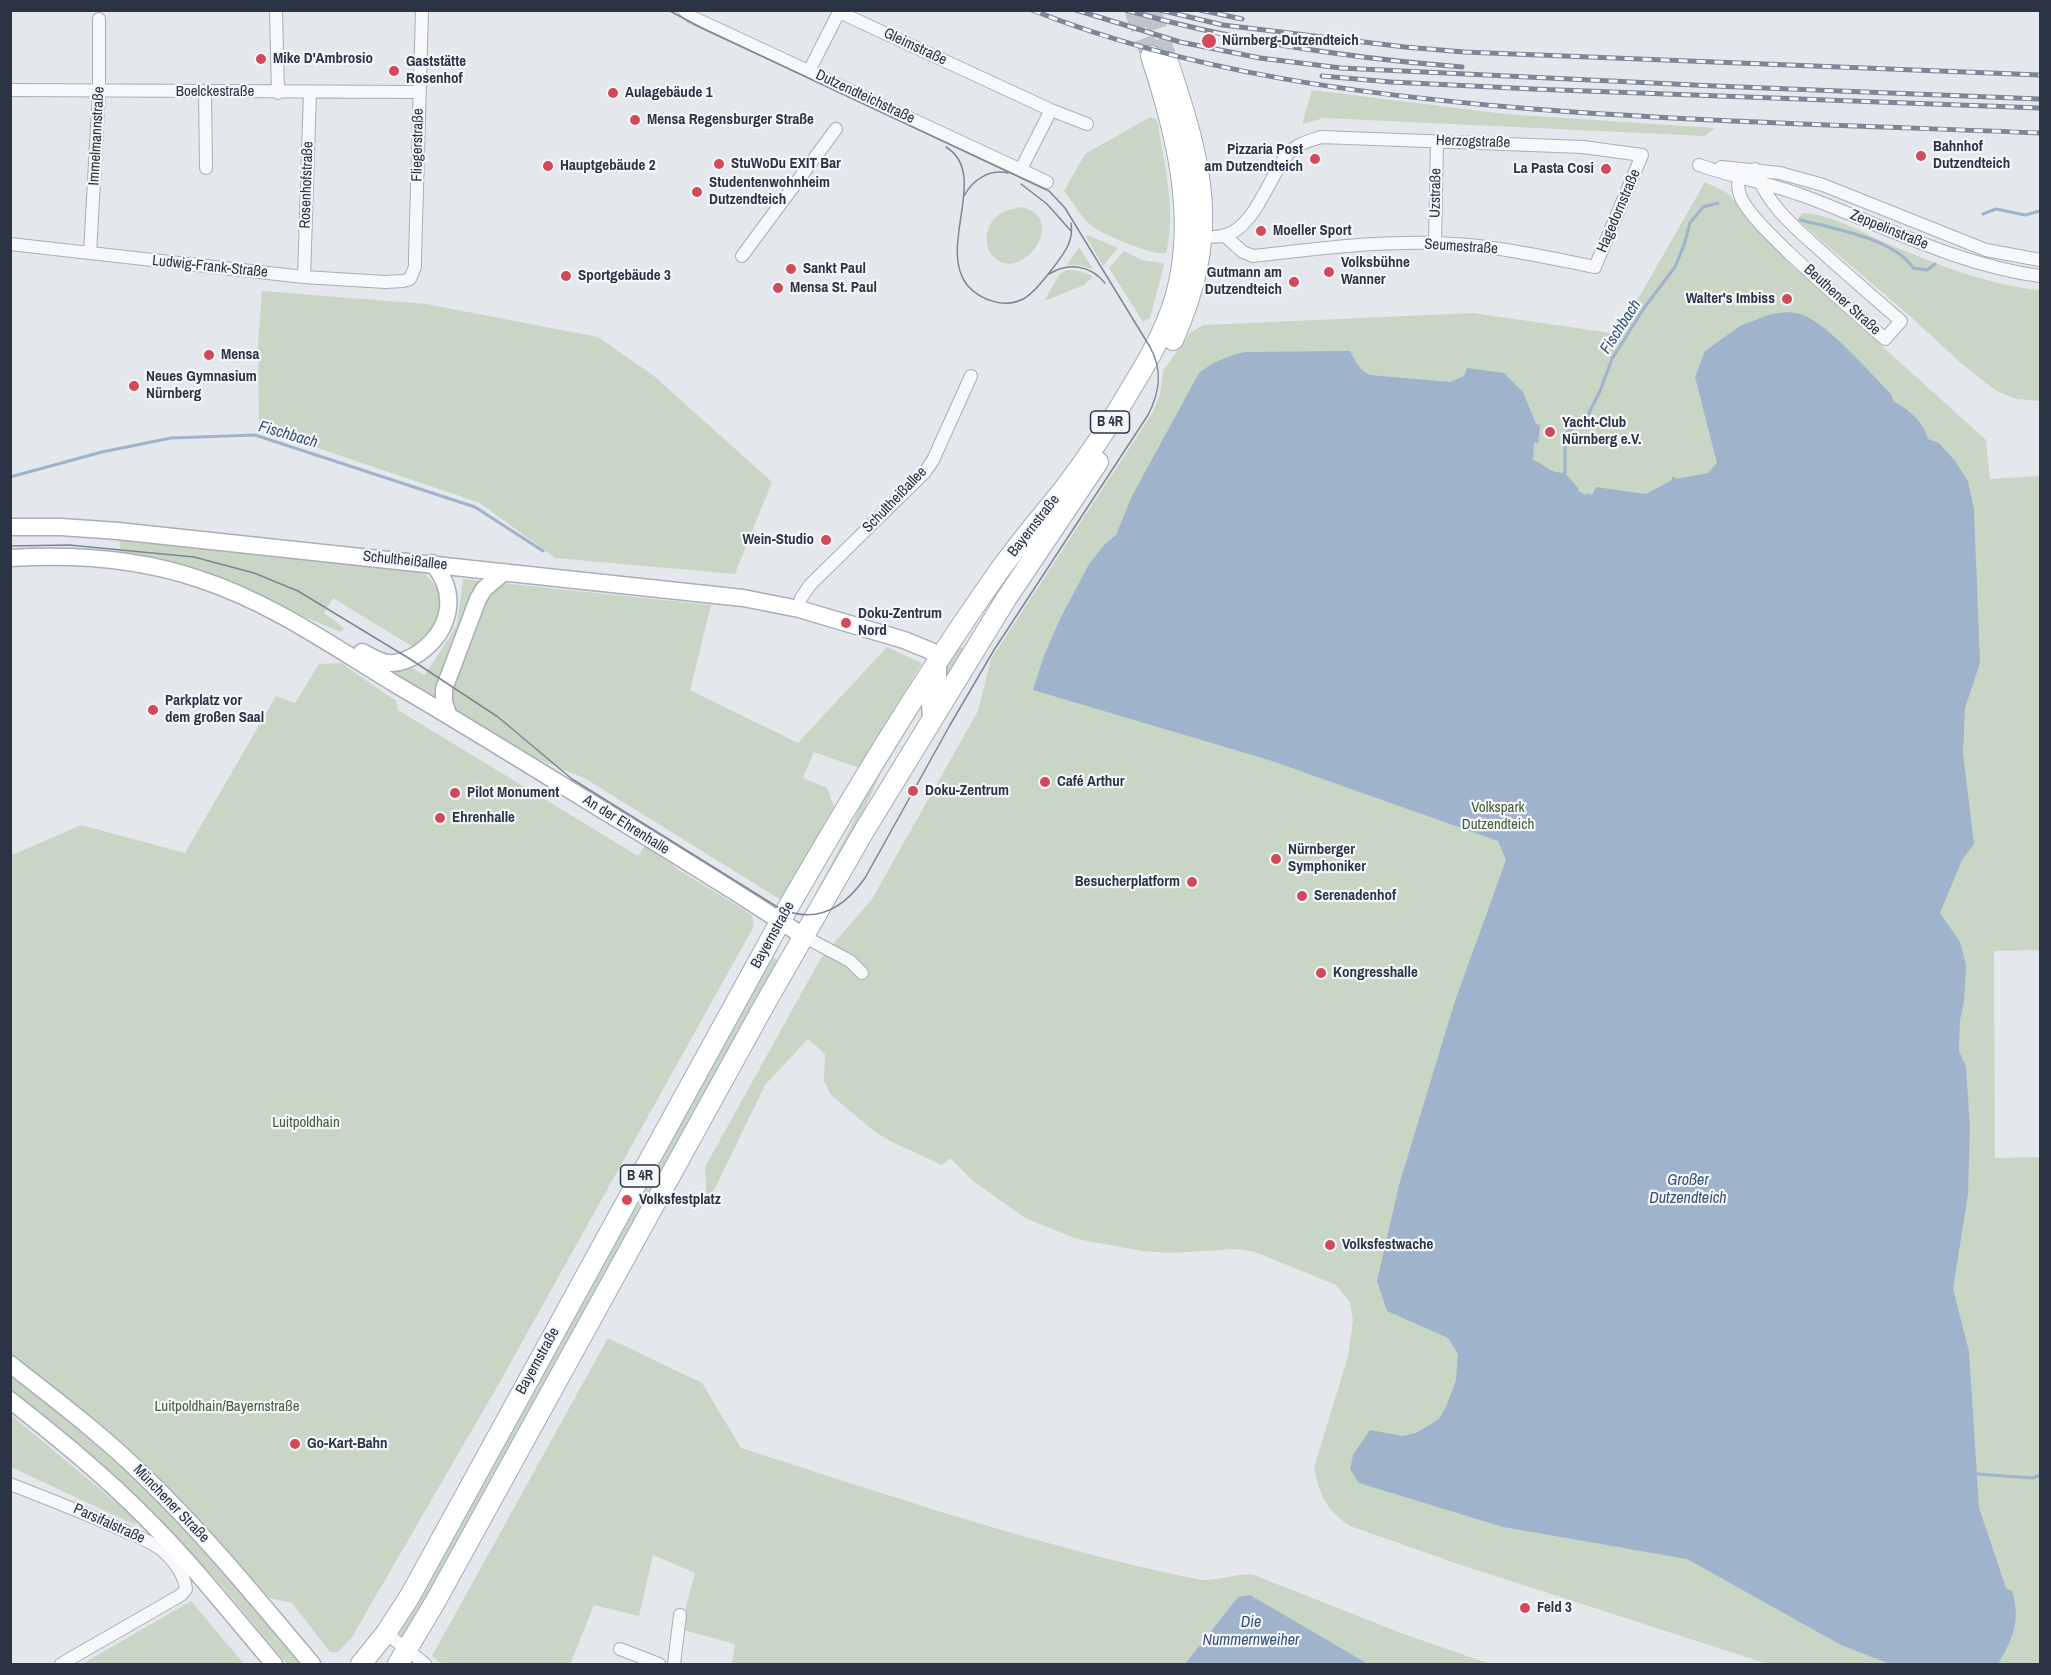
<!DOCTYPE html>
<meta charset="utf-8">
<style>
body{margin:0}
#map{position:relative;width:2051px;height:1675px;overflow:hidden;background:#e4e7ec;font-family:"Archivo Narrow",sans-serif}
canvas{display:block}
.frame{position:absolute;inset:0;border:12px solid #2b3445;pointer-events:none}
</style>
<div id="map">
<canvas width="2051" height="1675"></canvas>
<div class="frame"></div>
</div>
<script>
const g = document.querySelector('canvas').getContext('2d');
g.lineJoin = 'round';
function fillPath(path, color) { g.fillStyle = color; g.fill(path, 'evenodd'); }
function stroke(path, color, width, dash) { g.strokeStyle = color; g.lineWidth = width; g.lineCap = dash ? 'butt' : 'round'; g.setLineDash(dash || []); g.stroke(path); }
function label(font, color, halo, rows, align = 'center') {
  g.font = font + ' "Archivo Narrow",sans-serif'; g.lineWidth = 4.5; g.setLineDash([]); g.textBaseline = 'middle'; g.strokeStyle = halo; g.fillStyle = color; for (const [text, x, y, turn = 0] of rows) {
    g.save(); g.translate(x, y); g.rotate((+turn || 0) * Math.PI / 180); g.textAlign = isNaN(turn) ? turn : align; if (halo) g.strokeText(text, 0, 0); g.fillText(text, 0, 0); g.restore();
  }
}
fillPath(new Path2D(`
 M1312 90 1505 114 1715 128 1705 136 1324 118 1302 124Z
 M1150 117 1156 119 1158 124C1164 164 1177 213 1166 253 1153 256 1101 234 1091 225 1080 216 1073 202 1064 191L1085 154Z
 M1705 182 1729 194 1756 228 1789 262 1986 440 1990 479 2040 476V950L1994 951 1995 1158 2040 1157V1664H1768L1458 1564 1350 1526C1326 1510 1320 1496 1314 1468L1348 1356 1353 1321 1350 1302 1336 1285 1255 1252 1237 1249 1168 1253 1143 1251 1077 1239 1025 1218 973 1181 950 1158 942 1165 892 1142 875 1132 831 1095 824 1081 825 1054 808 1039 765 1085 707 1205 705 1167 821 958 872 899 978 711 991 659 1153 412 1160 394 1163 371 1190 333 1204 325 1473 313 1618 334Z
 M1021 207C1068 218 1026 277 999 261 981 250 984 226 999 214 1006 210 1014 209 1021 207Z
 M1803 213C1828 213 1863 233 1886 243 1936 264 1986 285 2040 290V401L2016 399 1995 390 1962 364 1911 317 1800 222 1798 218Z
 M1087 235 1118 248 1103 266 1086 236Z
 M1079 247 1093 269 1079 265H1067Z
 M1124 251 1142 260 1162 263 1164 265 1150 318 1143 322 1109 268Z
 M1066 270C1077 270 1084 271 1093 277L1084 285 1044 301 1059 275Z
 M262 291 426 304 598 337 654 376 772 482 735 574 555 558 480 503 259 428 258 344Z
 M119 538 422 570C426 576 434 582 437 589 447 613 430 633 413 647L333 598 324 613 344 628 341 632 200 574 121 556Z
 M463 579 711 605 690 690 798 743 887 647 922 663 859 768 814 752 803 778 827 788 834 807 781 900 586 779 507 746 386 673 408 666 425 675 457 625Z
 M952 645 967 649 946 682 943 669Z
 M341 663 396 701 398 710 638 856 646 844 679 870 752 915 754 926 501 1380 352 1637 338 1652H330L292 1603 270 1598 219 1543 71 1403 11 1354 10 856 81 825 185 853 276 696 295 703 319 664Z
 M929 682 930 693 881 773 854 831 814 902V896L851 827 869 786Z
 M768 955 782 963 662 1180 648 1173Z
 M641 1185 655 1192 410 1636 402 1638 399 1633Z
 M608 1338 702 1383 741 1448C891 1496 1041 1547 1196 1579 1216 1583 1235 1572 1254 1575L1401 1633 1490 1664H732L735 1644 680 1629 695 1573 653 1555 639 1616 594 1605 571 1662 574 1664H442L432 1656Z
 M10 1372 131 1473 208 1553 303 1664H287L215 1578 11 1393Z
 M11 1415 136 1519 135 1525 11 1467Z
 M191 1601 244 1664H82Z`), '#c9d6c5');
fillPath(new Path2D(`
 M1789 312C1793 313 1799 313 1803 315 1828 324 1871 374 1891 394L1894 402C1908 408 1926 425 1928 439L1939 443 1955 461 1968 481 1974 509 1980 663 1965 708 1963 753 1974 844 1962 860 1940 913 1960 942 1966 965 1964 1002 1960 1020 1959 1051 1966 1067 1970 1127 1968 1194 1953 1289 1969 1351 1979 1508 2006 1588 2012 1591C2021 1620 2013 1639 1998 1664H1890L1841 1645 1687 1559 1503 1527 1359 1483 1350 1469 1353 1455 1370 1430 1402 1436 1416 1433 1439 1419 1446 1407 1456 1380 1458 1354 1448 1338 1387 1311 1377 1281 1399 1185 1455 1001 1506 860 1498 841 1269 760 1033 690 1045 653 1060 619 1089 564 1105 544 1116 535 1132 496 1199 373C1213 362 1227 356 1245 352L1350 351C1355 361 1359 370 1370 375L1450 382 1464 376 1467 368 1504 373 1523 392 1536 424 1540 425 1538 444 1535 442 1534 444 1533 460C1548 466 1547 472 1565 473L1579 489 1578 491 1586 495 1587 493 1592 495 1596 487 1646 494 1672 480V477H1675L1676 479 1708 473 1717 463 1695 377 1705 351 1740 326 1771 314Z
 M1250 1595 1368 1664H1185L1238 1597Z`), '#9fb4cc');
stroke(new Path2D(`
 M1983 214 1996 209 2025 215 2040 211
 M1800 220C1832 228 1895 239 1913 268L1927 270 1935 264
 M1565 473V434L1586 419 1600 391 1612 359 1644 308 1675 267 1684 245 1690 223 1703 207 1718 203
 M10 477 102 452 171 438 255 435 475 507 543 551
 M1977 1474 2033 1478 2040 1475`), '#9fb4cc', 3);
stroke(new Path2D(`
 M1134 10 1151 56
 M1151 10 1168 62`), '#bfc3cb', 20, [20, 10]);
const street = new Path2D(`
 M276 10 278 93
 M684 10 692 17 1047 182
 M809 71 839 12 1051 110 1021 169
 M10 90 419 92
 M205 92 206 168
 M1051 110 1087 124
 M1699 165C1733 177 1769 183 1804 196 1882 225 1957 265 2040 276
 M1721 167 1780 173 1823 185 1986 250 2040 260
 M1755 169C1767 208 1802 233 1831 260 1854 280 1877 301 1901 321L1885 339C1852 310 1820 282 1788 252 1772 236 1753 219 1742 200 1738 192 1737 186 1739 178Z
 M1197 236C1206 237 1217 238 1225 235 1255 228 1269 176 1288 154 1296 144 1309 141 1321 137L1583 147 1642 155 1595 267C1549 258 1502 247 1455 244 1388 239 1319 249 1253 256L1243 252 1225 236
 M10 244 304 277 385 282 403 281 410 279 415 267V259L422 10
 M1435 244 1437 141
 M90 253 99 91V19
 M742 256 836 129
 M304 277 310 92
 M799 609 801 598 810 585 925 472 933 460 971 376
 M803 936 850 961 862 973
 M10 1484C46 1498 82 1512 118 1528 133 1535 150 1540 163 1551 174 1561 184 1574 186 1589L181 1595 61 1664
 M386 1633 425 1664
 M620 1649 659 1664
 M674 1664 680 1615`);
const secondary = new Path2D(`
 M10 527H61L118 531 743 598 799 609 904 640 931 651 938 659V687L930 702 931 720
 M10 558C74 554 138 558 199 579 273 603 335 648 402 688 475 731 547 776 619 820 681 858 743 896 803 936
 M362 652C370 656 379 662 388 663 399 664 410 659 419 653 451 630 459 593 432 563
 M448 714 444 702V689L478 599 484 589 504 572
 M10 1364C57 1401 105 1437 147 1479 207 1537 259 1601 312 1664
 M10 1400C58 1438 105 1476 148 1520 193 1565 233 1616 274 1664`);
const primary = new Path2D(`
 M1168 62C1203 167 1221 233 1173 340
 M361 1664 386 1633 410 1596 786 911C853 795 922 680 999 571 1019 543 1041 517 1063 490 1090 455 1114 418 1136 380 1154 351 1170 321 1178 287 1196 210 1175 129 1151 56
 M398 1664 434 1604 766 1002 864 831 1006 599 1098 462`);
stroke(street, '#a9aeb7', 14);
stroke(secondary, '#a9aeb7', 19);
stroke(primary, '#a3abb8', 22);
stroke(street, '#f7f8fa', 12);
stroke(secondary, '#fff', 16);
stroke(primary, '#fff', 20);
stroke(new Path2D(`
 M946 147C990 174 937 246 967 285 981 301 1006 309 1025 298 1037 290 1045 278 1053 268 1064 253 1074 242 1071 223
 M1021 184 1047 204 1071 231
 M964 196C973 179 990 169 1008 173
 M1049 274C1069 262 1090 265 1105 283
 M10 546 69 545 194 557 254 573 298 591 410 659 498 717 572 779 779 908C816 925 844 908 865 878L950 725 994 650 1148 415C1160 392 1163 370 1150 347L1065 208 1049 191 700 27 668 10`), '#7d8696', 1.5);
const rail = new Path2D(`
 M1032 10C1191 73 1363 95 1533 109 1702 122 1871 126 2040 133
 M1076 10 1180 42 1260 58 1341 68 1715 86 2040 99
 M1126 10C1236 42 1348 58 1462 67
 M1160 10 1223 25 1405 47 1464 52 2040 75
 M1200 10 1242 19
 M1322 76 1391 82 1533 89 2040 108`);
stroke(rail, '#7d8696', 5);
stroke(rail, '#f4f6f9', 3, [9]);
for (const [x, y, r, color] of [
 [1209,41,8,"#d1495b"],
 [261,59,6,"#d1495b"],
 [394,71,6,"#d1495b"],
 [613,93,6,"#d1495b"],
 [635,120,6,"#d1495b"],
 [1921,156,6,"#d1495b"],
 [1315,159,6,"#d1495b"],
 [719,164,6,"#d1495b"],
 [548,166,6,"#d1495b"],
 [1606,169,6,"#d1495b"],
 [697,192,6,"#d1495b"],
 [1261,231,6,"#d1495b"],
 [791,269,6,"#d1495b"],
 [1329,272,6,"#d1495b"],
 [566,276,6,"#d1495b"],
 [1294,282,6,"#d1495b"],
 [778,288,6,"#d1495b"],
 [1787,299,6,"#d1495b"],
 [209,355,6,"#d1495b"],
 [134,386,6,"#d1495b"],
 [1550,432,6,"#d1495b"],
 [826,540,6,"#d1495b"],
 [846,623,6,"#d1495b"],
 [153,710,6,"#d1495b"],
 [1045,782,6,"#d1495b"],
 [913,791,6,"#d1495b"],
 [455,793,6,"#d1495b"],
 [440,818,6,"#d1495b"],
 [1276,859,6,"#d1495b"],
 [1192,882,6,"#d1495b"],
 [1302,896,6,"#d1495b"],
 [1321,973,6,"#d1495b"],
 [627,1200,6,"#d1495b"],
 [1330,1245,6,"#d1495b"],
 [295,1444,6,"#d1495b"],
 [1525,1608,6,"#d1495b"]
]) { const dot = new Path2D(); dot.arc(x, y, r, 0, 2 * Math.PI); g.fillStyle = color; g.fill(dot); stroke(dot, '#f4f6f9', 2); }
for (const [x, y, w] of [
 [1110,422,39],
 [640,1176,39]
]) { const box = new Path2D(); box.roundRect(x - w / 2, y - 11, w, 22, 4.5); g.fillStyle = '#f4f6f9'; g.fill(box); stroke(box, '#2b3445', 1.5); }
label('bold 14px', '#2b3445', null, [
 ["B 4R",1110,422],
 ["B 4R",640,1176]
]);
label('bold 15px', '#2b3445', '#f4f6f9', [
 ["Nürnberg-Dutzendteich",1222,41],
 ["Mike D'Ambrosio",273,59],
 ["Gaststätte",406,62],
 ["Rosenhof",406,79],
 ["Aulagebäude 1",625,93],
 ["Mensa Regensburger Straße",647,120],
 ["Bahnhof",1933,147],
 ["Dutzendteich",1933,164],
 ["Pizzaria Post",1303,150,"right"],
 ["am Dutzendteich",1303,167,"right"],
 ["StuWoDu EXIT Bar",731,164],
 ["Hauptgebäude 2",560,166],
 ["La Pasta Cosi",1594,169,"right"],
 ["Studentenwohnheim",709,183],
 ["Dutzendteich",709,200],
 ["Moeller Sport",1273,231],
 ["Volksbühne",1341,263],
 ["Wanner",1341,280],
 ["Sankt Paul",803,269],
 ["Gutmann am",1282,273,"right"],
 ["Dutzendteich",1282,290,"right"],
 ["Sportgebäude 3",578,276],
 ["Mensa St. Paul",790,288],
 ["Walter's Imbiss",1775,299,"right"],
 ["Mensa",221,355],
 ["Neues Gymnasium",146,377],
 ["Nürnberg",146,394],
 ["Yacht-Club",1562,423],
 ["Nürnberg e.V.",1562,440],
 ["Wein-Studio",814,540,"right"],
 ["Doku-Zentrum",858,614],
 ["Nord",858,631],
 ["Parkplatz vor",165,701],
 ["dem großen Saal",165,718],
 ["Café Arthur",1057,782],
 ["Doku-Zentrum",925,791],
 ["Pilot Monument",467,793],
 ["Ehrenhalle",452,818],
 ["Nürnberger",1288,850],
 ["Symphoniker",1288,867],
 ["Besucherplatform",1180,882,"right"],
 ["Serenadenhof",1314,896],
 ["Kongresshalle",1333,973],
 ["Volksfestplatz",639,1200],
 ["Volksfestwache",1342,1245],
 ["Go-Kart-Bahn",307,1444],
 ["Feld 3",1537,1608]
], 'left');
label('15px', '#2b3445', '#f4f6f9', [
 ["Gleimstraße",915,47,25],
 ["Boelckestraße",215,92],
 ["Dutzendteichstraße",865,97,25],
 ["Immelmannstraße",97,136,-87],
 ["Herzogstraße",1473,142,2],
 ["Fliegerstraße",418,145,-89],
 ["Rosenhofstraße",307,185,-88],
 ["Uzstraße",1436,193,-89],
 ["Hagedornstraße",1619,211,-67],
 ["Zeppelinstraße",1889,230,22],
 ["Seumestraße",1461,247,4],
 ["Ludwig-Frank-Straße",210,267,6],
 ["Beuthener Straße",1842,300,42],
 ["Schultheißallee",895,500,-46],
 ["Bayernstraße",1034,526,-52],
 ["Schultheißallee",405,561,6],
 ["An der Ehrenhalle",626,825,32],
 ["Bayernstraße",773,935,-61],
 ["Bayernstraße",538,1361,-61],
 ["Münchener Straße",171,1504,46],
 ["Parsifalstraße",109,1524,24]
]);
label('15px', '#3f6138', '#f4f6f9', [
 ["Volkspark",1498,808],
 ["Dutzendteich",1498,825],
 ["Luitpoldhain",306,1123],
 ["Luitpoldhain/Bayernstraße",227,1407]
]);
label('italic 16px', '#34527a', '#f4f6f9', [
 ["Fischbach",1621,327,-57],
 ["Fischbach",288,435,16],
 ["Großer",1688,1181],
 ["Dutzendteich",1688,1199],
 ["Die",1251,1623],
 ["Nummernweiher",1251,1641]
]);
</script>
